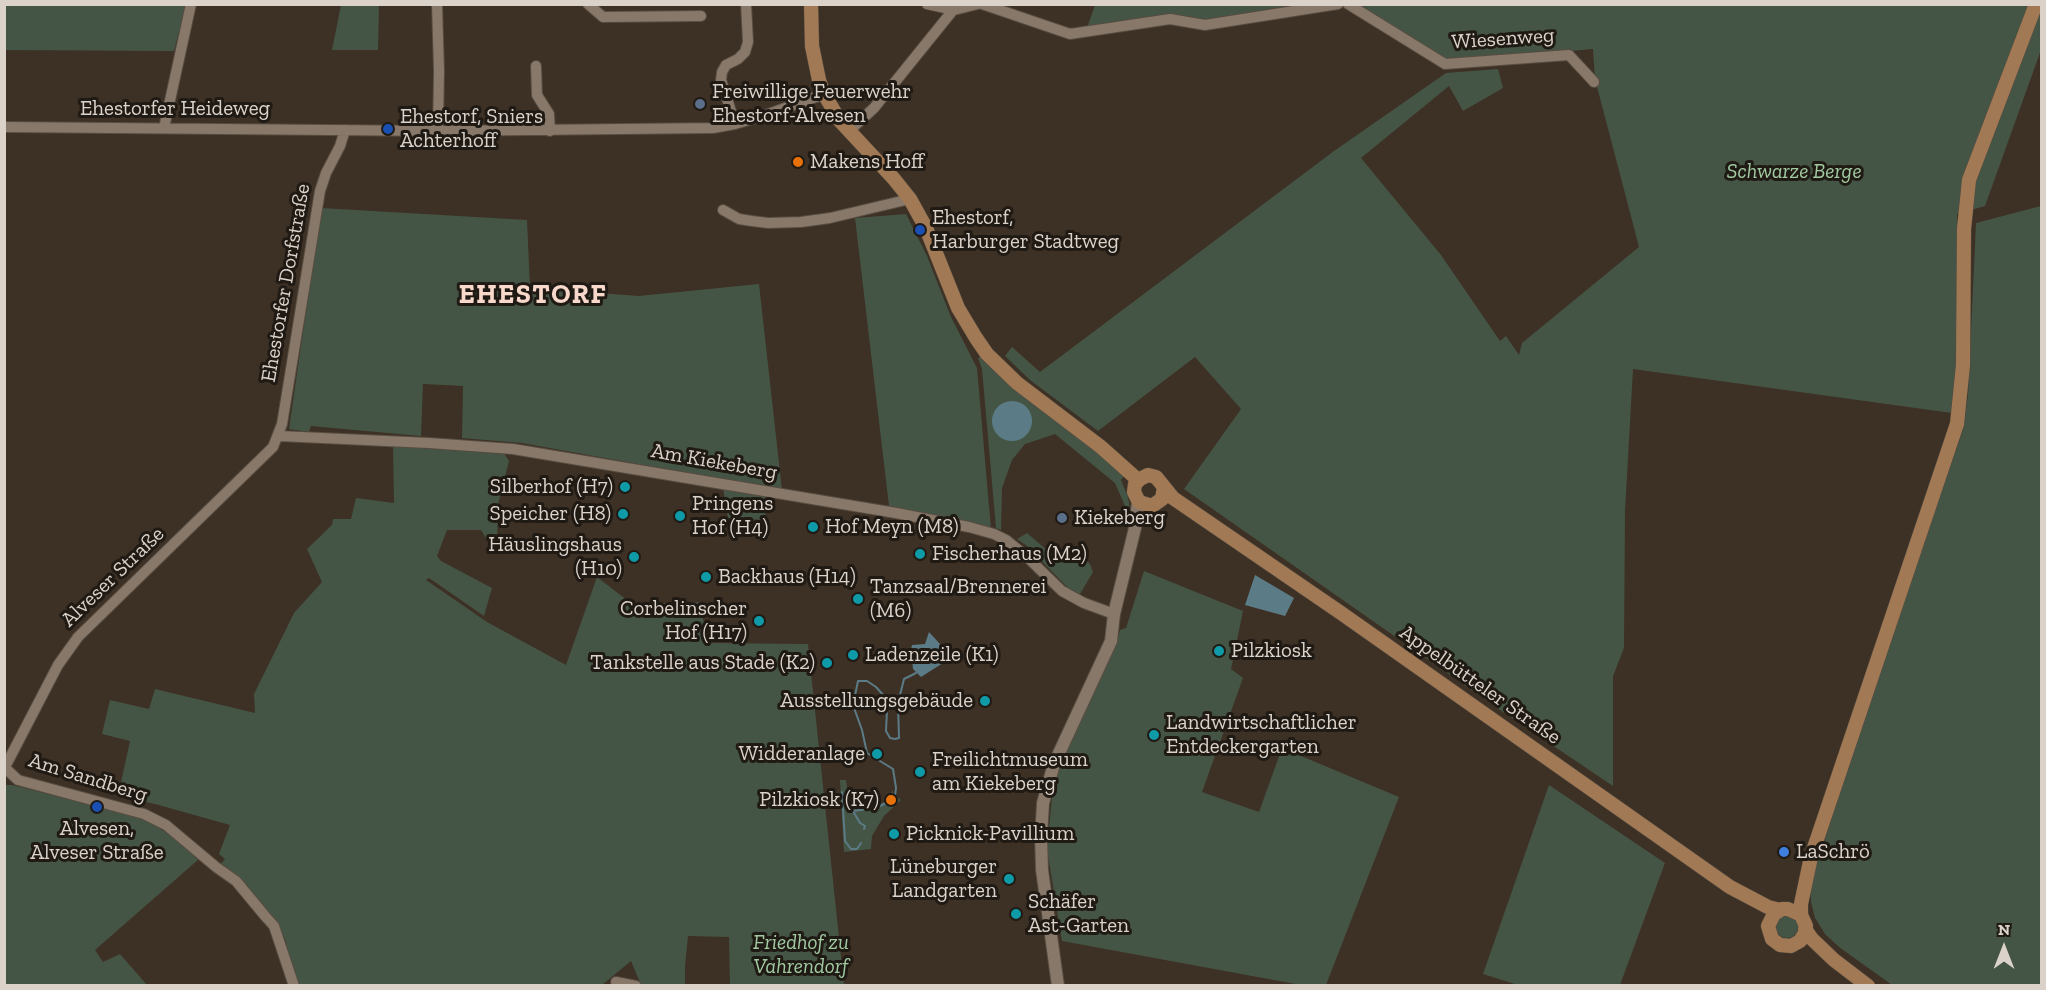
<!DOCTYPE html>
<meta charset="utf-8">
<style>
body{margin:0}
#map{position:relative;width:2046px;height:990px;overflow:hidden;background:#3d3024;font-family:"Zilla Slab",serif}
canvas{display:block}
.frame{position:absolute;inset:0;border:6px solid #dbd2ca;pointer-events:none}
.north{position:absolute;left:1974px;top:918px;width:60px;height:60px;-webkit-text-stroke:4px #201a14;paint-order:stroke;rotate:0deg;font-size:16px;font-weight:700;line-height:24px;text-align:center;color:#dbd2ca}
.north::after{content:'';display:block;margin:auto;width:21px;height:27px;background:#dbd2ca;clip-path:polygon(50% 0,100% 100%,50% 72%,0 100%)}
</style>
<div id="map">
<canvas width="2046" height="990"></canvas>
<div class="frame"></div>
<div class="north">N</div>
</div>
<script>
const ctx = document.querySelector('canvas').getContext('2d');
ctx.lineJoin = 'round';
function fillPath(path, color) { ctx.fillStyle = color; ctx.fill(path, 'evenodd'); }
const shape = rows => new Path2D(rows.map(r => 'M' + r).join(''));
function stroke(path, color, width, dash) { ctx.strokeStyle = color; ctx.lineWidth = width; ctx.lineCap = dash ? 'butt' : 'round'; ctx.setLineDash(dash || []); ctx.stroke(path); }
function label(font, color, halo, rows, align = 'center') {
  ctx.font = font + ' "Zilla Slab",serif'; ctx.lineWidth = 6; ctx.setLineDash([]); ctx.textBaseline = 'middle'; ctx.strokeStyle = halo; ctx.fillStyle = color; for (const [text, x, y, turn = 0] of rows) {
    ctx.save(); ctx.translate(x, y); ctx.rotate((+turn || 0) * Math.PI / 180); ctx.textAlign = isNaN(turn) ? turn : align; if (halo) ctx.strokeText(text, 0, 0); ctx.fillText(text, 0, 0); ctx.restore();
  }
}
fillPath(shape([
 [5,5,186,5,174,51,5,50],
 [341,5,379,5,378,50,332,50],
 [1095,5,1321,5,1209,23,1173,17,1086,31],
 [1358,5,2041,5,2041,50,1985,206,1957,214,1959,414,1633,369,1625,511,1624,648,1613,676,1613,786,1503,712,1184,489,1241,409,1195,357,1098,431,1030,380,1005,356,1012,347,1040,372,1334,151,1446,73,1498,69,1503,88,1463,111,1449,86,1361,158,1441,255,1500,341,1506,336,1519,355,1522,343,1639,247,1595,79,1593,49,1449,62],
 [2041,206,2041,985,1892,985,1839,947,1825,934,1815,918,1811,902,1810,885,1903,600,1963,430,1968,395,1976,223],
 [321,208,527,220,530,288,639,296,759,284,782,490,522,443,462,438,463,386,423,384,421,436,311,426,309,432,289,429],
 [906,214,927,256,951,317,977,368,991,529,964,521,889,506,855,218],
 [984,355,1124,476,1121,480,1128,497,1130,510,1125,506,1115,483,1055,434,1025,444,1012,460,1002,488,1001,530,996,528,982,369,978,358],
 [393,445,503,452,509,461,498,505,497,547,493,549,481,530,447,530,437,556,441,561,492,588,484,616,429,578,426,580,487,622,566,665,597,577,632,604,699,602,709,643,808,644,844,985,730,985,729,937,688,936,685,966,685,985,641,985,631,961,602,985,297,985,285,939,277,924,247,885,220,865,225,859,219,854,230,825,155,804,118,796,130,741,102,734,110,700,149,709,155,689,255,713,254,694,294,613,322,582,307,549,332,525,333,519,351,519,356,498,394,503],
 [722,482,767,490,765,520,728,518],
 [1027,533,1055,557,1082,556,1090,564,1093,572,1080,594,1068,588,1027,546,1017,539],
 [1144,571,1243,611,1231,669,1243,678,1202,792,1259,812,1282,748,1399,797,1326,985,1301,985,1062,941,1047,849,1053,787,1070,740,1113,645,1117,642,1120,630,1126,628],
 [840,780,846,780,850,809,876,806,886,801,893,790,893,794,901,800,884,816,872,836,871,849,844,852],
 [4,785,12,785,133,815,154,824,189,849,199,859,95,950,103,962,120,954,147,985,5,985],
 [1549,785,1665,863,1620,985,1518,985,1483,974],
 '1776 927a11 11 0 1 1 22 0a11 11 0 1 1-22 0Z'
]), '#455545');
fillPath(shape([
 '992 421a20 20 0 1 1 40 0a20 20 0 1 1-40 0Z',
 [1255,575,1294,598,1285,616,1245,605],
 [929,632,940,644,943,655,943,663,921,677,913,669,911,649,912,645,925,644]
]), '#5b7c87');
stroke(shape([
 [842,792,845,841,851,849,857,849,861,843],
 [864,829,865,826,860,823,853,811,876,808,888,802,888,798,895,796,896,788,893,769,867,753,862,730,853,705,858,681,867,681,876,687,885,697,887,710,886,731,890,738,895,739,899,738,898,703,904,679,916,673]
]), '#5b7c87', 2);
const minor = shape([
 [437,4,439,71,438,131],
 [588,4,603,17,701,16],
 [927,4,954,10,978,4],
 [982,4,1070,34,1170,19,1205,25,1338,4],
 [1348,4,1445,64,1569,55,1594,82],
 [536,66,537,95,549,114,550,131],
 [735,124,721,80,722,72,726,65,738,59,745,52,748,42,746,4],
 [4,127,438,131,713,128,735,124,763,116,824,94],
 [164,128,191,4],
 [849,131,874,108,958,4],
 [723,210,739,219,752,221,768,223,801,222,830,218,910,199],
 [279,436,429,443,513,449,896,513,969,527,994,534,1006,540,1027,557,1062,591,1084,603,1114,614],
 [4,767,18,780,144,814,166,825,216,867,236,881,265,916,274,926,294,986],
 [4,769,58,665,78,637,273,447,282,424,320,191,326,173,340,146,345,130],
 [616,982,636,986]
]);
const tertiary = shape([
 [1058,986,1042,870,1041,837,1043,803,1054,764,1111,641,1114,614,1135,528,1138,501]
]);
const secondary = shape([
 [811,4,812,46,819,80,824,94,840,121,894,179,910,199,926,228,958,308,976,338,987,354,1017,383,1101,447,1138,480],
 [1164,487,1162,499,1152,506,1139,502,1134,492,1135,484,1140,479,1148,475,1156,477,1173,498,1341,613,1730,887,1768,907,1780,910],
 [1801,915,1788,909,1782,909,1774,914,1768,926,1772,939,1780,945,1791,946,1800,941,1805,933,1806,926,1801,915,1801,904,1811,857,1957,424,1963,365,1964,229,1969,180,2036,4],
 [1805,929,1812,939,1834,960,1868,986]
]);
stroke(minor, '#574c41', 12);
stroke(tertiary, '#574c41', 14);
stroke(secondary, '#574c41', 15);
stroke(minor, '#877869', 10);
stroke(tertiary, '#877869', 12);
stroke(secondary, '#a17954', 14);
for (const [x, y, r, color] of [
 [700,104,6,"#5c6f8a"],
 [388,129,6,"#1a4fb4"],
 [798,162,6,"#e8710a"],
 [920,230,6,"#1a4fb4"],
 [625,487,6,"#0f9aa8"],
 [623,514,6,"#0f9aa8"],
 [680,516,6,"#0f9aa8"],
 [1062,518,6,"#5c6f8a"],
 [813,527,6,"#0f9aa8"],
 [920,554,6,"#0f9aa8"],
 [634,557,6,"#0f9aa8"],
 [706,577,6,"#0f9aa8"],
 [858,599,6,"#0f9aa8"],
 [759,621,6,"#0f9aa8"],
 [1219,651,6,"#0f9aa8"],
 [853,655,6,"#0f9aa8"],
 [827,663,6,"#0f9aa8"],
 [985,701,6,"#0f9aa8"],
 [1154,735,6,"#0f9aa8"],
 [877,754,6,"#0f9aa8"],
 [920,772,6,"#0f9aa8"],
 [891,800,6,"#e8710a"],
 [97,807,6,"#1a4fb4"],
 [894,834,6,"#0f9aa8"],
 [1784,852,6,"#3f7fe0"],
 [1009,879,6,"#0f9aa8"],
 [1016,914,6,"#0f9aa8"]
]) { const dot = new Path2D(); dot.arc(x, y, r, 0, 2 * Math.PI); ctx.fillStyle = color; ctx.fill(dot); stroke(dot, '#201a14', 2); }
label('21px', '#dbd2ca', '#201a14', [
 ["Wiesenweg",1503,39,-4],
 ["Ehestorfer Heideweg",175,109],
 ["Ehestorfer Dorfstraße",286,283,-80],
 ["Am Kiekeberg",714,462,10],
 ["Alveser Straße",113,577,-44],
 ["Appelbütteler Straße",1480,685,35],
 ["Am Sandberg",88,778,17]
]);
label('21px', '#dbd2ca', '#201a14', [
 ["Freiwillige Feuerwehr",712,92],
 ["Ehestorf-Alvesen",712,116],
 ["Ehestorf, Sniers",400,117],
 ["Achterhoff",400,141],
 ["Makens Hoff",810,162],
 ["Ehestorf,",932,218],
 ["Harburger Stadtweg",932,242],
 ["Silberhof (H7)",613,487,"right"],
 ["Pringens",692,504],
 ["Hof (H4)",692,528],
 ["Speicher (H8)",611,514,"right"],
 ["Kiekeberg",1074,518],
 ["Hof Meyn (M8)",825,527],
 ["Häuslingshaus",622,545,"right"],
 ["(H10)",622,569,"right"],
 ["Fischerhaus (M2)",932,554],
 ["Backhaus (H14)",718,577],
 ["Tanzsaal/Brennerei",870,587],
 ["(M6)",870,611],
 ["Corbelinscher",747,609,"right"],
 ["Hof (H17)",747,633,"right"],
 ["Pilzkiosk",1231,651],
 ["Ladenzeile (K1)",865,655],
 ["Tankstelle aus Stade (K2)",815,663,"right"],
 ["Ausstellungsgebäude",973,701,"right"],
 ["Landwirtschaftlicher",1166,723],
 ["Entdeckergarten",1166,747],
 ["Widderanlage",865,754,"right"],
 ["Freilichtmuseum",932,760],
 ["am Kiekeberg",932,784],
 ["Pilzkiosk (K7)",879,800,"right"],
 ["Alvesen,",97,829,"center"],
 ["Alveser Straße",97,853,"center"],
 ["Picknick-Pavillium",906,834],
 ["LaSchrö",1796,852],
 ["Lüneburger",997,867,"right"],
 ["Landgarten",997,891,"right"],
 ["Schäfer",1028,902],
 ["Ast-Garten",1028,926]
], 'left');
label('italic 21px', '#a2cba3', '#201a14', [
 ["Schwarze Berge",1794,172],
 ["Friedhof zu",801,943],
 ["Vahrendorf",801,967]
]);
ctx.letterSpacing = '1.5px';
label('bold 27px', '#f7d8ca', '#201a14', [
 ["EHESTORF",533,295]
]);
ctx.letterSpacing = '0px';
</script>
